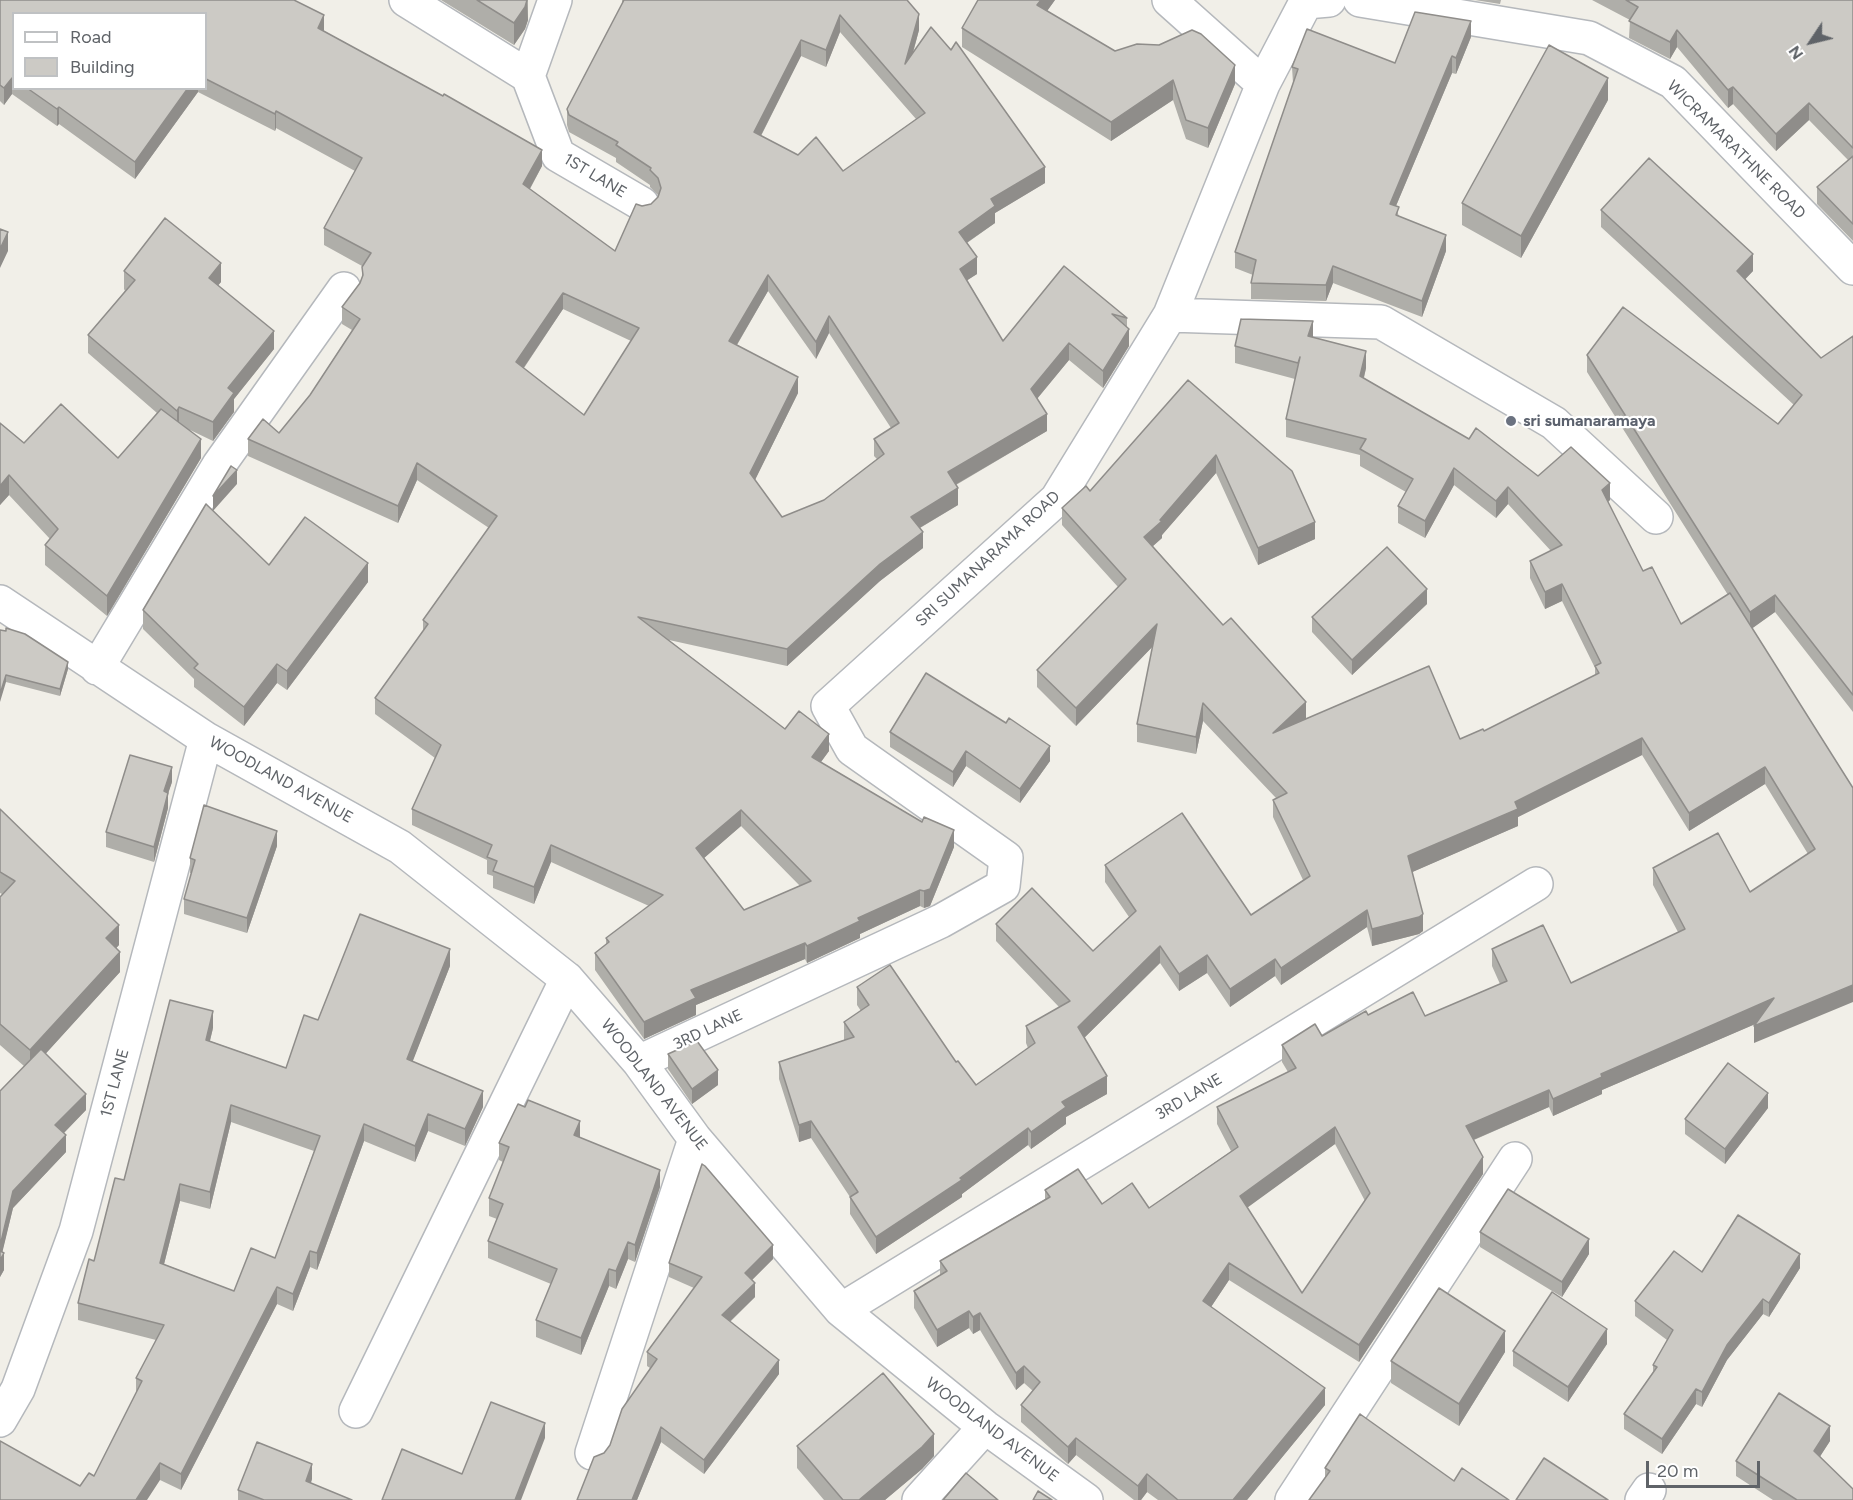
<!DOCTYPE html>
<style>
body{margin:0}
#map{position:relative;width:1853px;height:1500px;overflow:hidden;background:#f1efe8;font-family:Figtree,sans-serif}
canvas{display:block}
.legend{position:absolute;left:12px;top:12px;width:195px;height:78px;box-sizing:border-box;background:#fff;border:2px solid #bfc1c3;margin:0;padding:8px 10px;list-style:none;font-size:18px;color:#5f6368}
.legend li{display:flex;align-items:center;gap:12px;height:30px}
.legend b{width:30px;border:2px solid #bfc1c3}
.north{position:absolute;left:1781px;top:12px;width:60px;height:60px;-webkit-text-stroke:4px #fff;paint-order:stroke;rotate:235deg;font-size:16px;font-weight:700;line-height:24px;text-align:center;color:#5f6368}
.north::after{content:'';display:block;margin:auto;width:21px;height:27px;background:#5f6368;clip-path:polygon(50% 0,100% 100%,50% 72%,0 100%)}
.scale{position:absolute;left:1646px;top:1461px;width:114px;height:27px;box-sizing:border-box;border:3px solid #5f6368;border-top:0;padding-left:8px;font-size:18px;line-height:21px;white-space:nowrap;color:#5f6368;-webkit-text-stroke:4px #fff;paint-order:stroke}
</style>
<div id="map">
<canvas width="1853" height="1500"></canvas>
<ul class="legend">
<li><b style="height:8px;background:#fff"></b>Road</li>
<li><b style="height:16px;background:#cccac5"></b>Building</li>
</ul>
<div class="north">N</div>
<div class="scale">20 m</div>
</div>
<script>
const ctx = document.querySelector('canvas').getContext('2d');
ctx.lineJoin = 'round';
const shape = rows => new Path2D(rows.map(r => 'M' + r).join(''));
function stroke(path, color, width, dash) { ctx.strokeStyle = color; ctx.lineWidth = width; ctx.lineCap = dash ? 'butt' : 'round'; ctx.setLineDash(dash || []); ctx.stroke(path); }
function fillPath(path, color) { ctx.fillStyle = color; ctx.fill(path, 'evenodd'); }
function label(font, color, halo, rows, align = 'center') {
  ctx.font = font + ' Figtree,sans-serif'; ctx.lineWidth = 4.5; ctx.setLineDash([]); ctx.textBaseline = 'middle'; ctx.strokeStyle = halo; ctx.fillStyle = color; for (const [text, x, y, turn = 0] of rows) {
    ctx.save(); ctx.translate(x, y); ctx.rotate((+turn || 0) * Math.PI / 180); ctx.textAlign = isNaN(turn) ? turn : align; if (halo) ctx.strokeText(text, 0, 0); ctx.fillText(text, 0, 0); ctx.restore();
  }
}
const minor = shape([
 [406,0,528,76,555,0],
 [1169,0,1263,84,1306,2,1329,0],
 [1360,0,1589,38,1673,82,1853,268],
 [528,76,558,155,642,204],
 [1170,315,1381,322,1554,423,1656,517],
 [0,602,206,739,400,847,567,979,639,1062,695,1139,841,1310,985,1427,1086,1500],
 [97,668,219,465,344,289],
 [639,1062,941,921,1003,886,1006,858,852,749,828,706,1057,499,1170,315,1263,84],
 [841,1310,1536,884],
 [356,1411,567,979],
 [0,1420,18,1389,76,1231,206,739],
 [592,1453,695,1139],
 [919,1500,985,1427],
 [1292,1500,1515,1159],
 [1642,1500,1649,1490]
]);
stroke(minor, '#b5b8bc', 36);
stroke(minor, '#fff', 33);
fillPath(shape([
 [0,0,294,0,324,15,324,31,443,96,444,94,542,150,542,166,530,189,615,251,636,204,642,206,651,204,658,197,658,195,650,187,650,185,616,162,616,158,569,132,567,125,567,109,622,5,622,0,907,0,919,14,919,30,913,53,931,27,951,50,956,42,1045,167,1045,183,995,213,995,223,967,243,977,257,977,274,967,280,1003,341,1064,266,1127,318,1127,327,1129,329,1129,346,1103,388,1069,360,1037,399,1047,414,1047,431,956,485,958,488,958,505,920,528,923,532,923,548,880,581,787,666,669,640,785,729,799,711,829,734,829,751,821,762,922,822,924,817,954,830,954,847,930,906,924,908,920,906,860,934,860,938,807,963,805,959,696,1005,696,1015,644,1039,595,970,595,953,606,944,606,938,649,906,551,862,534,904,493,888,493,876,487,874,487,860,412,825,412,809,435,758,375,714,375,698,423,632,423,620,489,528,417,480,398,523,248,456,248,439,263,419,279,433,310,395,352,330,342,324,342,307,360,283,362,277,362,266,324,245,324,228,355,171,276,128,275,131,198,92,135,179,59,124,57,126,12,94,4,105,0,101],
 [14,14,206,14,206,88,14,88],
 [840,32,916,119,843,171,816,137,798,155,761,136,801,56,826,67],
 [768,291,816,359,829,333,891,428,874,439,874,456,877,459,824,500,782,517,755,480,798,393,798,377,737,345],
 [563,309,631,341,584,415,524,368],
 [741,826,800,886,744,910,704,858],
 [441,0,528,0,528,20,525,29,514,45],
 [1055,0,1047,11,1115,51,1235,84,1208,148,1186,139,1173,100,1111,141,962,47,962,28],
 [1475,0,1501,0,1500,4],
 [1592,0,1853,0,1853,241,1817,204,1817,187,1848,160,1809,120,1776,151,1733,104,1728,108,1677,47,1670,59,1629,38,1630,20],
 [1471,37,1456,74,1452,73,1396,206,1399,217,1446,251,1422,317,1333,283,1326,301,1251,299,1251,283,1253,275,1235,268,1235,252,1293,83,1292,67,1395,63],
 [1608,100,1521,258,1462,225,1462,203],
 [1601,210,1753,271,1745,279,1821,358,1853,336,1853,712,1775,612,1752,628,1853,788,1754,1043,1755,1024,1602,1090,1602,1094,1553,1116,1549,1107,1474,1140,1483,1174,1359,1362,1229,1280,1211,1307,1325,1405,1247,1500,1158,1500,1147,1492,1141,1500,1134,1500,1076,1455,1068,1464,1021,1422,1021,1405,1033,1391,1024,1383,1016,1390,980,1330,973,1334,969,1328,937,1347,914,1308,914,1291,940,1275,940,1261,1045,1199,1045,1190,1102,1204,1149,1208,1231,1151,1217,1124,1217,1107,1288,1072,1282,1062,1282,1045,1322,1036,1368,1015,1425,1016,1500,984,1492,966,1492,949,1571,983,1678,932,1653,885,1653,868,1750,892,1808,854,1765,784,1689,831,1642,755,1518,817,1518,826,1412,872,1423,931,1419,934,1372,946,1367,927,1281,985,1275,976,1230,1007,1207,973,1179,991,1160,963,1084,1038,1107,1094,1066,1117,1066,1124,1031,1149,1028,1145,962,1194,962,1197,876,1254,850,1214,850,1197,811,1138,799,1142,779,1079,779,1062,844,1040,844,1022,861,1011,857,1005,857,987,956,1062,976,1085,1028,1048,1026,1043,1026,1026,1059,1007,996,941,996,924,1093,951,1129,917,1105,882,1105,865,1251,915,1303,880,1273,817,1273,800,1276,798,1203,721,1196,754,1137,742,1137,724,1153,646,1076,726,1037,687,1037,670,1118,587,1062,525,1062,508,1090,491,1188,380,1315,539,1258,565,1216,473,1162,535,1162,538,1153,546,1306,719,1460,739,1484,731,1595,675,1595,668,1562,601,1545,609,1530,578,1530,561,1551,551,1508,504,1496,518,1454,485,1425,538,1398,523,1398,506,1406,492,1360,466,1360,455,1286,437,1286,419,1295,379,1235,363,1235,346,1313,338,1366,368,1364,378,1469,439,1538,476,1610,500,1608,502,1643,571,1681,624,1728,595,1587,372,1587,355,1778,424,1794,405,1601,227],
 [1335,1144,1365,1201,1302,1293,1247,1207],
 [124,271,221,282,218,285,274,349,234,399,234,412,213,441,190,430,201,458,107,616,45,565,45,545,50,539,9,495,0,505,0,423,24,443,118,458,157,413,88,353,88,335,125,291,124,289],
 [269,565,368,582,287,690,277,683,244,726,194,687,194,679,143,629,143,610],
 [1427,604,1352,675,1312,632,1312,617],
 [0,630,68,669,60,696,6,682],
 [890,732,1050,761,1020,803,966,766,953,787,890,747],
 [172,782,168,793,168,808,154,862,106,847,106,832],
 [0,809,119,945,116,948,120,972,45,1054,86,1110,64,1133,66,1152,13,1208,2,1252,4,1270,0,1277,0,1091,24,1066,0,1045,0,897,2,894,0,893],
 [277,846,247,933,184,914,184,899,191,873,190,873,190,858],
 [450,966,412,1062,483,1107,465,1146,428,1131,415,1162,364,1141,317,1270,310,1267,293,1311,277,1304,181,1490,160,1480,80,1486,94,1476,136,1394,136,1378,156,1340,78,1320,78,1303,124,1180,213,1028,210,1041,286,1068,318,1020],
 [231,1122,314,1151,275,1258,234,1291,164,1264,180,1201,210,1209],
 [668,1054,718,1085,692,1104,668,1069],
 [1768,1108,1725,1164,1685,1134,1685,1119],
 [580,1138,660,1187,635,1262,628,1259,616,1289,609,1286,581,1355,536,1337,536,1320,551,1284,488,1258,488,1241,497,1219,489,1216,489,1198,503,1162,499,1160,499,1143],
 [1480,1232,1589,1254,1562,1297,1480,1247],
 [773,1259,752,1280,755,1297,730,1322,779,1374,704,1474,661,1442,637,1500,577,1500,594,1457,604,1453,610,1445,650,1368,647,1366,647,1352,694,1288,669,1277,669,1263],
 [1800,1268,1769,1317,1763,1314,1727,1360,1702,1407,1696,1404,1662,1454,1624,1429,1624,1414,1653,1372,1653,1365,1667,1340,1635,1316,1635,1301,1702,1272],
 [1607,1344,1568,1402,1513,1366,1513,1351],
 [1505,1352,1459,1426,1391,1383,1391,1361],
 [1830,1441,1820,1456,1853,1500,1773,1500,1736,1476,1736,1461],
 [797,1446,934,1456,922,1469,885,1500,824,1500,797,1468],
 [1325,1468,1454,1481,1325,1477],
 [312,1479,311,1483,352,1500,238,1500,238,1490]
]), '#afaea9');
fillPath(shape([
 [527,0,528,20,525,29,514,45,514,23],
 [1041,0,1055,0,1037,25,1037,5],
 [919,14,919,30,905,81,905,64],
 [324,15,324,31,318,28],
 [840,15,840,32,826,67,826,50],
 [1471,21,1471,37,1456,74,1456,58],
 [1677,30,1677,47,1670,59,1670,42],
 [801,40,801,56,754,149,754,132],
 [1452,56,1452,73,1390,220,1390,204],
 [1235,65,1235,84,1208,148,1208,128],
 [12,78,12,94,4,105,4,88],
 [1608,78,1608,100,1521,258,1521,236],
 [1173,80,1173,100,1111,141,1111,122],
 [1733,87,1733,104,1728,108,1728,90],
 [188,88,198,88,198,92,135,179,135,162],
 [1809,103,1809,120,1776,151,1776,134],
 [59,107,59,124,57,126,57,109],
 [276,111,276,128,275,131,275,114],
 [542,150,542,166,523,201,523,184],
 [1045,167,1045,183,995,213,995,223,959,248,959,232,991,199],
 [8,232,8,251,0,268,0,249],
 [1446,235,1446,251,1422,317,1422,301],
 [1753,254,1753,271,1737,288,1737,271],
 [977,257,977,274,960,285,960,269],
 [221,263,221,282,209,296,209,278],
 [1333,266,1333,283,1326,301,1326,285],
 [768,275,768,291,729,358,729,341],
 [563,293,563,309,516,379,516,362],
 [829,316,829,333,816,359,816,342],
 [1313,321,1313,339,1308,336],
 [1129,329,1129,346,1103,388,1103,371],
 [274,331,274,349,234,399,234,412,213,441,213,422,228,388],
 [1069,343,1069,360,1031,406,1031,389],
 [1366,351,1366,368,1360,393,1360,376],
 [798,377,798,393,750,490,750,473],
 [179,407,179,425,177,429,177,411],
 [1047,414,1047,431,948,489,948,472],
 [201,439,201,458,107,616,107,596],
 [1216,455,1216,473,1162,535,1162,538,1144,554,1144,537],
 [417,463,417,480,398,523,398,506],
 [1454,468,1454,485,1425,538,1425,521],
 [237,470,237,484,213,511,213,496],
 [9,475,9,495,0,505,0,486],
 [1610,483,1610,500,1602,507,1602,490],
 [1508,487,1508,504,1496,518,1496,501],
 [958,488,958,505,911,533,911,517],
 [1315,522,1315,539,1258,565,1258,548],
 [923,532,923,548,880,581,787,666,787,649,880,564],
 [368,563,368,582,287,690,287,671],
 [1562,584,1562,601,1545,609,1545,592],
 [1427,589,1427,604,1352,675,1352,660],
 [1775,595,1775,612,1750,630,1750,612],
 [1157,624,1157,642,1076,726,1076,708],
 [68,662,68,669,60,696,60,689],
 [277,664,277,683,244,726,244,707],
 [6,675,6,682,0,702,0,694],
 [1306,702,1306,719,1273,733],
 [1203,703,1203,721,1196,754,1196,737],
 [829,734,829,751,812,774,812,757],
 [1642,738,1642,755,1518,817,1518,826,1408,874,1408,856],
 [1050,746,1050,761,1020,803,1020,789],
 [966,751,966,766,953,787,953,772],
 [172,767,172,782,164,806,164,791],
 [1765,767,1765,784,1689,831,1689,813],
 [168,793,168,808,154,862,154,847],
 [741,810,741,826,696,865,696,848],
 [954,830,954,847,930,906,924,908,924,891],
 [277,831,277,846,247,933,247,918],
 [551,845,551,862,534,904,534,887],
 [920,890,920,906,860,934,860,938,807,963,807,946,858,918],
 [1367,910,1367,927,1281,985,1281,968],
 [1423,914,1423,931,1419,934,1372,946,1372,929],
 [119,925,119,945,106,959,106,938],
 [805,943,805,959,696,1005,696,1015,644,1039,644,1022,691,990],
 [1160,946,1160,963,1078,1044,1078,1027],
 [450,949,450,966,407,1076,407,1059],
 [120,952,120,972,30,1071,30,1050],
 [1207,955,1207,973,1179,991,1179,974],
 [1275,959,1275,976,1230,1007,1230,989],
 [1853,985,1853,1002,1754,1043,1754,1026],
 [1774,998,1774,1016,1602,1090,1602,1094,1553,1116,1553,1099,1601,1074],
 [213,1011,213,1028,206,1056,206,1040],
 [718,1070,718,1085,692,1104,692,1089],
 [1107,1076,1107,1094,1066,1117,1066,1124,1031,1149,1031,1132,1062,1102],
 [1549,1090,1549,1107,1466,1143,1466,1126],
 [483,1091,483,1107,465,1146,465,1129],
 [1768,1093,1768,1108,1725,1164,1725,1149],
 [86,1094,86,1110,55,1142,55,1125],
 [231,1105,231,1122,210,1209,210,1192],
 [428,1114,428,1131,415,1162,415,1146],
 [580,1121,580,1138,574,1135],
 [811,1121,811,1138,799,1142,799,1125],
 [364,1124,364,1141,317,1270,317,1253],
 [1335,1127,1335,1144,1240,1213,1240,1196],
 [1028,1128,1028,1145,962,1194,962,1197,876,1254,876,1237],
 [66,1135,66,1152,13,1208,1,1258,4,1253,4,1270,0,1277,0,1246,13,1191],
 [1483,1157,1483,1174,1359,1362,1359,1345],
 [660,1170,660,1187,635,1262,635,1245],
 [180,1184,180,1201,160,1280,160,1263],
 [1589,1239,1589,1254,1562,1297,1562,1282],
 [628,1242,628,1259,616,1289,616,1271],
 [773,1245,773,1259,745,1287,745,1273],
 [310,1251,310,1267,293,1311,293,1294],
 [1800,1254,1800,1268,1769,1317,1769,1303],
 [1229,1263,1229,1280,1203,1319,1203,1301],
 [609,1269,609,1286,581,1355,581,1338],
 [755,1283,755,1297,722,1329,722,1315],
 [277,1287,277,1304,181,1490,181,1474],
 [1763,1299,1763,1314,1727,1360,1702,1407,1702,1392,1727,1345],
 [969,1311,969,1328,937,1347,937,1330],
 [980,1313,980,1330,973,1334,973,1317],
 [1607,1329,1607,1344,1568,1402,1568,1387],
 [1505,1331,1505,1352,1459,1426,1459,1404],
 [779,1360,779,1374,704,1474,704,1460],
 [1024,1366,1024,1383,1016,1390,1016,1373],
 [1325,1388,1325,1405,1247,1500,1233,1500],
 [1696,1389,1696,1404,1662,1454,1662,1439],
 [545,1423,545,1438,521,1500,515,1500],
 [1830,1426,1830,1441,1814,1466,1814,1451],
 [661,1427,661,1442,637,1500,632,1500],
 [934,1434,934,1456,922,1469,885,1500,859,1500],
 [1076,1438,1076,1455,1068,1464,1068,1447],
 [160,1463,160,1480,147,1500,136,1500],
 [312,1464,312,1479,306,1496,306,1481],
 [1147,1474,1147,1492,1141,1500,1138,1500,1138,1486]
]), '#8f8d8a');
const building = shape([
 [0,0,294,0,324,15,318,28,443,96,444,94,542,150,523,184,615,251,636,204,642,206,651,204,658,197,661,188,658,178,650,170,651,168,616,145,618,142,569,115,567,109,624,0,907,0,919,14,905,64,931,27,951,50,956,42,1045,167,991,199,995,206,959,232,977,257,960,269,1003,341,1064,266,1127,318,1112,314,1129,329,1103,371,1069,343,1031,389,1047,414,948,472,958,488,911,517,923,532,880,564,787,649,638,617,785,729,799,711,829,734,812,757,922,822,924,817,954,830,930,889,924,891,920,890,858,918,860,921,807,946,805,943,691,990,696,998,644,1022,595,953,609,942,606,938,663,895,551,845,534,887,493,871,497,861,487,857,492,845,412,809,441,745,375,698,428,624,423,620,497,516,417,463,398,506,248,439,263,419,279,433,310,395,360,319,342,307,360,283,363,275,362,267,371,253,324,228,362,158,276,111,275,114,206,79,206,14,14,14,14,79,12,78,4,88,0,85,0,0],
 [840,15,925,113,843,171,816,137,798,155,754,132,801,40,826,50,840,15],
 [768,275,816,342,829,316,899,423,874,439,884,454,824,500,782,517,750,473,798,377,729,341,768,275],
 [563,293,639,328,584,415,516,362,563,293],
 [741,810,811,881,744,910,696,848,741,810],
 [477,0,527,0,525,7,514,23,477,0],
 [978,0,1041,0,1037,5,1115,51,1137,44,1159,45,1192,30,1201,34,1235,65,1208,128,1186,120,1173,80,1111,122,962,28,978,0],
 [1626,0,1853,0,1853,148,1809,103,1776,134,1733,87,1728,90,1677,30,1670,42,1629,21,1638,7,1626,0],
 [1415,12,1471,21,1456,58,1452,56,1390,204,1399,207,1396,215,1446,235,1422,301,1333,266,1326,285,1251,283,1256,260,1235,252,1298,69,1292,67,1307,29,1395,63,1415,12],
 [1549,45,1608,78,1521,236,1462,203,1549,45],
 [27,88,188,88,135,162,59,107,57,109,27,88],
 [1853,156,1853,224,1817,187,1853,156],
 [1649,158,1753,254,1737,271,1821,358,1853,336,1853,695,1775,595,1750,612,1587,355,1623,307,1778,424,1802,395,1601,210,1649,158],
 [165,218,221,263,209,278,274,331,228,388,234,393,213,422,179,407,177,411,88,335,135,280,124,271,165,218],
 [0,229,8,232,0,249,0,229],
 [1241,319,1313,321,1308,336,1366,351,1360,376,1469,439,1476,428,1538,476,1571,447,1610,483,1602,490,1643,571,1652,567,1681,624,1730,593,1853,788,1853,985,1754,1026,1774,998,1601,1074,1602,1077,1553,1099,1549,1090,1466,1126,1483,1157,1359,1345,1229,1263,1203,1301,1325,1388,1233,1500,1178,1500,1147,1474,1138,1486,1076,1438,1068,1447,1021,1405,1040,1382,1024,1366,1016,1373,980,1313,973,1317,969,1311,937,1330,914,1291,947,1271,940,1261,1050,1197,1045,1190,1078,1169,1102,1204,1132,1183,1149,1208,1238,1147,1217,1107,1296,1068,1282,1045,1315,1024,1322,1036,1366,1011,1368,1015,1413,992,1425,1016,1507,981,1492,949,1543,925,1571,983,1685,929,1653,868,1718,833,1750,892,1815,849,1765,767,1689,813,1642,738,1515,802,1518,809,1408,856,1423,914,1419,917,1372,929,1367,910,1281,968,1275,959,1230,989,1207,955,1179,974,1160,946,1078,1027,1107,1076,1062,1102,1066,1107,1031,1132,1028,1128,960,1178,962,1180,876,1237,850,1197,858,1192,811,1121,799,1125,779,1062,854,1037,844,1022,869,1005,857,987,890,965,956,1062,958,1061,976,1085,1035,1043,1026,1026,1070,1001,996,924,1032,888,1093,951,1136,911,1105,865,1182,813,1251,915,1310,876,1273,800,1287,793,1203,703,1196,737,1137,724,1157,624,1076,708,1037,670,1126,579,1062,508,1086,486,1090,491,1188,380,1292,471,1315,522,1258,548,1216,455,1160,520,1162,521,1144,537,1223,625,1231,618,1306,702,1273,733,1429,666,1460,739,1483,729,1484,731,1599,673,1595,666,1601,663,1562,584,1545,592,1530,561,1562,545,1508,487,1496,501,1454,468,1425,521,1398,506,1413,479,1360,449,1366,439,1286,419,1300,357,1298,363,1235,346,1241,319],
 [1335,1127,1370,1193,1302,1293,1240,1196,1335,1127],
 [61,404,118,458,161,409,201,439,107,596,45,545,58,529,9,475,0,486,0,423,24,443,61,404],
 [231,466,237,470,213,496,231,466],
 [206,504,269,565,305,517,368,563,287,671,277,664,244,707,194,668,198,664,143,610,206,504],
 [1387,547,1427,589,1352,660,1312,617,1387,547],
 [6,628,25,634,68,662,60,689,6,675,0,694,0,630,6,631,6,628],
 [926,673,1006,723,1009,718,1050,746,1020,789,966,751,953,772,890,732,926,673],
 [130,755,172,767,164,791,168,793,154,847,106,832,130,755],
 [204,805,277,831,247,918,184,899,195,860,190,858,204,805],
 [0,809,119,925,106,938,120,952,30,1050,0,1024,0,897,15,881,0,872,0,809],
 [360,914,450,949,407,1059,483,1091,465,1129,428,1114,415,1146,364,1124,317,1253,310,1251,293,1294,277,1287,181,1474,160,1463,136,1500,0,1500,0,1441,80,1486,89,1473,94,1476,142,1381,136,1378,164,1325,78,1303,89,1259,94,1261,115,1178,124,1180,170,1000,213,1011,206,1040,286,1068,304,1015,318,1020,360,914],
 [231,1105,320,1136,275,1258,251,1248,234,1291,160,1263,180,1184,210,1192,231,1105],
 [697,1041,718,1070,692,1089,668,1054,697,1041],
 [41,1049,86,1094,55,1125,66,1135,13,1191,0,1246,0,1091,41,1049],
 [1728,1063,1768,1093,1725,1149,1685,1119,1728,1063],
 [528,1100,580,1121,574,1135,660,1170,635,1245,628,1242,616,1271,609,1269,581,1338,536,1320,557,1269,488,1241,503,1204,489,1198,509,1147,499,1143,518,1104,525,1107,528,1100],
 [702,1164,705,1166,773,1245,745,1273,755,1283,722,1315,779,1360,704,1460,661,1427,632,1500,577,1500,594,1457,604,1453,610,1445,622,1409,657,1359,647,1352,702,1277,669,1263,702,1164],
 [1508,1189,1589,1239,1562,1282,1480,1232,1508,1189],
 [1738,1215,1800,1254,1769,1303,1763,1299,1727,1345,1702,1392,1696,1389,1662,1439,1624,1414,1657,1367,1653,1365,1673,1330,1635,1301,1674,1251,1702,1272,1738,1215],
 [0,1251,4,1253,0,1260,0,1251],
 [1439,1288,1505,1331,1459,1404,1391,1361,1439,1288],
 [1552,1292,1607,1329,1568,1387,1513,1351,1552,1292],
 [883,1373,934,1434,922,1447,859,1500,843,1500,797,1446,883,1373],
 [1779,1393,1830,1426,1814,1451,1853,1489,1853,1500,1797,1500,1736,1461,1779,1393],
 [491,1402,545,1423,515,1500,382,1500,402,1449,462,1474,491,1402],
 [1360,1414,1454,1481,1462,1468,1509,1500,1309,1500,1330,1471,1325,1468,1360,1414],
 [257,1442,312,1464,306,1481,352,1500,264,1500,238,1490,257,1442],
 [1544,1458,1608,1500,1516,1500,1544,1458],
 [966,1473,998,1500,943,1500,966,1473],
 [1038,1491,1052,1500,1033,1500,1038,1491]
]);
fillPath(building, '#cccac5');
stroke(building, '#8f8d8a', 1.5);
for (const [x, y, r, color] of [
 [1511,421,6,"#6b7280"]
]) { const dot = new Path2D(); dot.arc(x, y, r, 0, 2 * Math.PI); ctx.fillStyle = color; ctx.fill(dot); stroke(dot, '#fff', 2); }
label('16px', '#5f6368', '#fff', [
 ["WICRAMARATHNE ROAD",1736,150,45],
 ["1ST LANE",595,176,31],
 ["SRI SUMANARAMA ROAD",988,559,-43],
 ["WOODLAND AVENUE",281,780,29],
 ["3RD LANE",708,1030,-25],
 ["1ST LANE",115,1083,-75],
 ["WOODLAND AVENUE",654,1085,52],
 ["3RD LANE",1189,1097,-31],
 ["WOODLAND AVENUE",992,1430,37]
]);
label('bold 16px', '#5b616d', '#fff', [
 ["sri sumanaramaya",1523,421]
], 'left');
</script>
